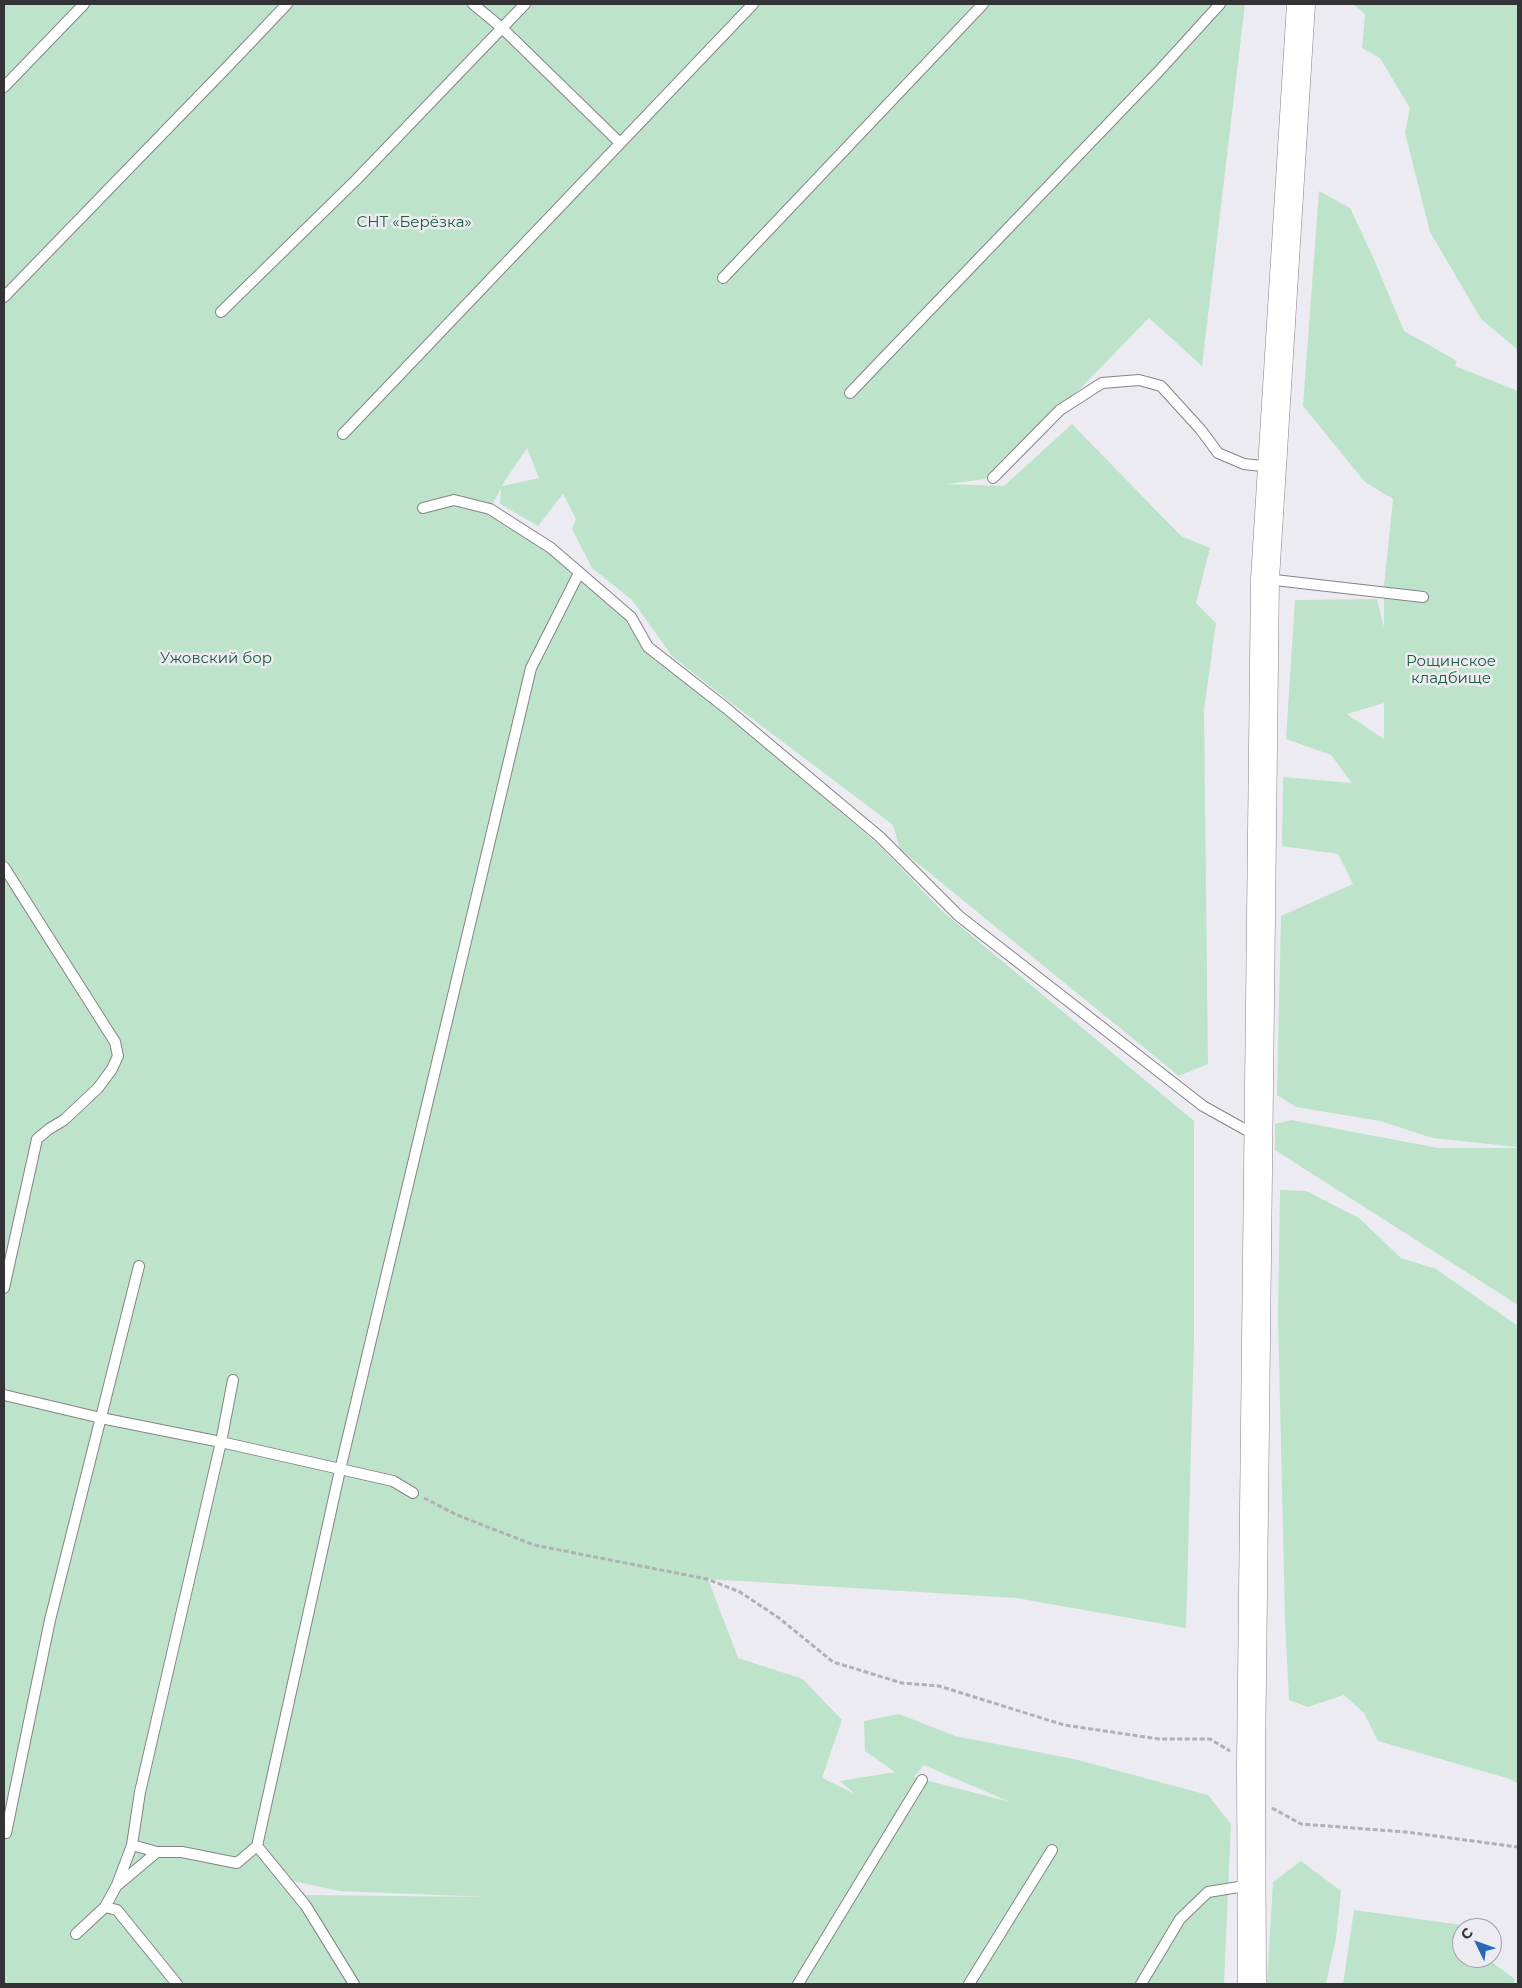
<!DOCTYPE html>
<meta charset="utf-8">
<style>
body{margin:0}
#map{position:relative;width:1522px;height:1988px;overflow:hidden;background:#ecebf2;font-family:Montserrat,sans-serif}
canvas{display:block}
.frame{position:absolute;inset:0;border:5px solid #333335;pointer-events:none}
.north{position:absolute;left:1452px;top:1918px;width:50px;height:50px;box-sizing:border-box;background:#ecebf2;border:1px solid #a2a1a6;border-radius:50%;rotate:312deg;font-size:14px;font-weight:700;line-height:20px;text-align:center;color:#333335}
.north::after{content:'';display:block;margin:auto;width:18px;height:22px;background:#2768b9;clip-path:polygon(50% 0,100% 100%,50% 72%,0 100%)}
</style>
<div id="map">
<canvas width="1522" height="1988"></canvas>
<div class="frame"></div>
<div class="north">С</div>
</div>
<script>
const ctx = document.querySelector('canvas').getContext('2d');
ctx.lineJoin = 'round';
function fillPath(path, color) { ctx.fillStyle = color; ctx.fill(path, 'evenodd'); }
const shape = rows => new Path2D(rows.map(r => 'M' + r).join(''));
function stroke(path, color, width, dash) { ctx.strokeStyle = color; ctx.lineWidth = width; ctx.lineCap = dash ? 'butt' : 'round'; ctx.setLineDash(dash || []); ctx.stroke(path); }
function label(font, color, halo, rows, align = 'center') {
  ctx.font = font + ' Montserrat,sans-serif'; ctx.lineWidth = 5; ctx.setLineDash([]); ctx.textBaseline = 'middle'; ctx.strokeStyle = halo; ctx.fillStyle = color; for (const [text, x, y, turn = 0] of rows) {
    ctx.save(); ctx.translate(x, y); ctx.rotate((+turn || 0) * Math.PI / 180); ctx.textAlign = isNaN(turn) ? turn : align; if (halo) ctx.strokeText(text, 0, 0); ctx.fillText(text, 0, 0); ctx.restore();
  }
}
fillPath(shape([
 [4,4,1245,4,1202,366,1149,318,993,478,947,484,1004,486,1072,424,1181,536,1210,548,1196,603,1216,623,1204,710,1208,1064,1179,1076,900,849,893,825,730,702,672,656,632,600,592,568,572,529,576,519,563,494,538,526,500,504,501,488,490,509,551,548,631,617,648,647,879,845,942,911,1194,1121,1194,1340,1186,1628,1016,1598,708,1579,738,1658,803,1679,842,1720,822,1778,855,1794,840,1781,895,1772,865,1751,864,1721,899,1714,955,1736,1074,1759,1208,1795,1231,1824,1224,1984,4,1984],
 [527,448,539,478,502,486,502,485],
 [924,1765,1010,1802,914,1777],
 [293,1881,339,1891,488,1897,306,1895],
 [1353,4,1518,4,1518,350,1481,319,1430,232,1405,133,1410,108,1380,58,1362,48,1365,14],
 [1319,191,1350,208,1373,257,1404,331,1457,361,1455,366,1518,391,1518,1147,1432,1138,1380,1121,1296,1107,1277,1095,1281,916,1353,884,1338,854,1282,846,1283,777,1352,783,1331,755,1286,739,1295,600,1377,599,1384,627,1384,586,1393,499,1365,482,1303,406],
 [1384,703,1384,739,1348,715,1347,714],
 [1291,1120,1438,1148,1518,1148,1518,1305,1275,1150,1275,1124],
 [1280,1190,1306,1191,1359,1218,1401,1258,1436,1269,1518,1326,1518,1784,1510,1779,1378,1741,1364,1713,1344,1695,1308,1707,1289,1700,1285,1620,1278,1316],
 [1301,1861,1341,1891,1336,1938,1326,1984,1267,1984,1273,1882],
 [1354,1910,1469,1926,1470,1928,1462,1928,1462,1958,1486,1958,1515,1979,1514,1984,1343,1984]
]), '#bde4cb');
const lane = shape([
 [473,4,502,28,620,143],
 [4,87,84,4],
 [723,278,983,4],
 [4,297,231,63,287,4],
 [221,312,356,180,525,4],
 [850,393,1159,71,1220,4],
 [343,434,753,4],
 [993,478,1060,410,1102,383,1139,380,1161,386,1201,430,1218,453,1244,464,1271,467],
 [423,508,454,500,490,509,551,548,631,617,648,647,726,708,880,837,959,916,1203,1106,1255,1135],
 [1266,579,1423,597],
 [4,867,115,1042,118,1056,112,1069,98,1088,64,1120,49,1129,37,1139,4,1288],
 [4,1395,101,1418,221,1442,393,1481,413,1493],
 [6,1833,50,1620,139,1266],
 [132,1845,157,1852,182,1852,237,1863,257,1846,340,1470,531,668,579,573],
 [257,1846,306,1906,354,1984],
 [119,1884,157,1852],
 [105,1907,117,1910,177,1984],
 [76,1934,105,1907,117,1885,132,1845,140,1792,221,1442,233,1380],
 [798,1984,922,1780],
 [969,1984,1052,1850],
 [1141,1984,1180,1919,1208,1892,1251,1885]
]);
const secondary = shape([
 [1252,1984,1251,1764,1265,579,1301,4]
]);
stroke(lane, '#858389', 12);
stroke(secondary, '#858389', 29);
stroke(shape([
 [424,1498,457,1515,534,1545,707,1579,740,1592,779,1618,833,1662,902,1683,939,1686,1064,1725,1159,1739,1210,1739,1230,1751],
 [1272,1808,1301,1824,1406,1832,1518,1847]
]), '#b0b0b5', 3, [5, 2.5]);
stroke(lane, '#fff', 10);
stroke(secondary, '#fff', 28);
label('15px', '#1b5c3a', '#ecebf2', [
 ["СНТ «Берёзка»",414,223],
 ["Ужовский бор",216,659],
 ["Рощинское",1451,662],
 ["кладбище",1451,679]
]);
</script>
